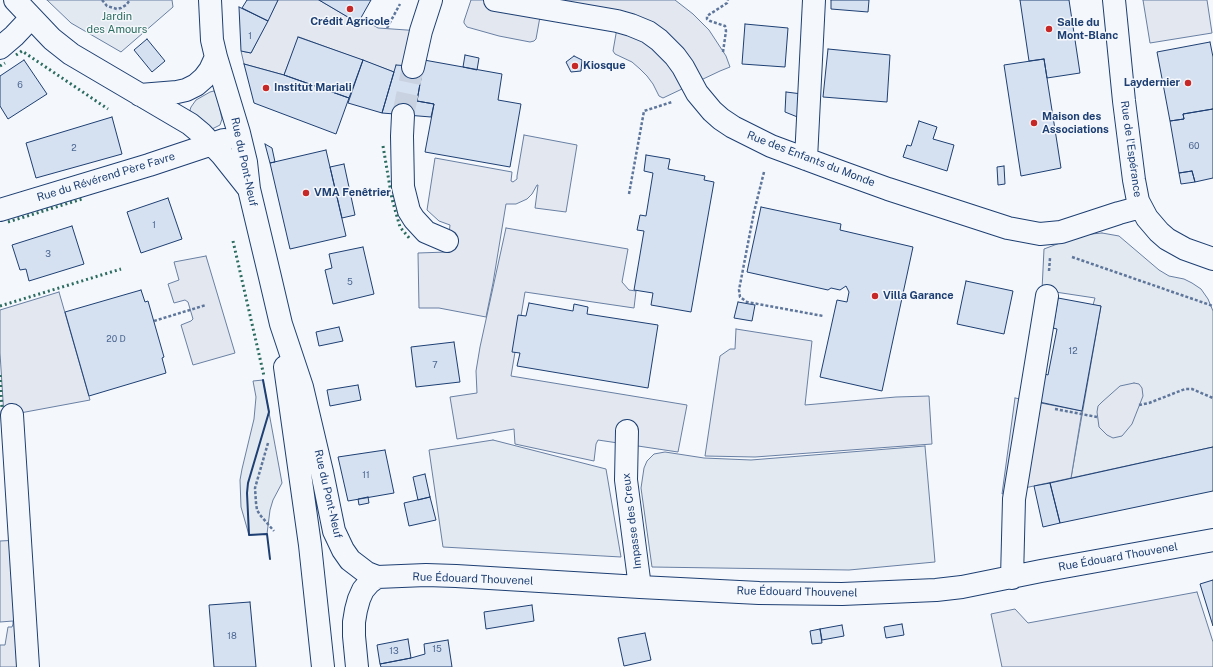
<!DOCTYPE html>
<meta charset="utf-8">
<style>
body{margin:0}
canvas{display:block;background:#f4f7fb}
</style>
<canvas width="1213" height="667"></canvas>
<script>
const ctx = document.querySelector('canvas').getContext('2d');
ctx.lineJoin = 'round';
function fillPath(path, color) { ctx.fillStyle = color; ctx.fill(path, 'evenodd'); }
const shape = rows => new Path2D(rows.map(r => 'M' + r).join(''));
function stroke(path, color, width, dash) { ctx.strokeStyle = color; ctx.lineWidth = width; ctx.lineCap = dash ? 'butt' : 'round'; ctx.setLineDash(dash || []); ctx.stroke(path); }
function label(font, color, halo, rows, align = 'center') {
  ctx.font = font + ' "Public Sans",sans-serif'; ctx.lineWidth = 3; ctx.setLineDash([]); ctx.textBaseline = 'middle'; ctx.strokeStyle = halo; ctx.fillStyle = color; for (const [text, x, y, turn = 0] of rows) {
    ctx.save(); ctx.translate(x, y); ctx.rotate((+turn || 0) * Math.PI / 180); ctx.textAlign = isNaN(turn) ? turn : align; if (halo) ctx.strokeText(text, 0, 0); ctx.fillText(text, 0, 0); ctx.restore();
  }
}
const green = shape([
 [47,0,172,0,173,7,121,52,71,23,47,0],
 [214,91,217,96,222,119,220,125,212,129,192,115,190,110,191,107,196,100,210,92,214,91],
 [1102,233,1119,236,1159,270,1169,276,1184,279,1192,283,1201,289,1208,299,1213,311,1213,447,1071,478,1101,306,1093,305,1095,298,1042,290,1044,249,1081,235,1102,233],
 [263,380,282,483,273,500,270,510,267,534,249,535,241,507,240,480,242,469,254,419,256,397,253,381,263,380],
 [493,440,606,469,621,557,443,547,429,450,493,440],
 [925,446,935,562,849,570,652,567,641,488,644,468,647,461,654,454,665,452,704,458,751,460,925,446]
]);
fillPath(green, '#e3e9f0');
stroke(green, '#687fa3', 1);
const parking = shape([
 [278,0,319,0,358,23,361,18,378,28,421,31,413,67,394,72,299,37,284,75,244,64,241,51,251,53,278,0],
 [471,0,543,0,536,39,534,41,530,42,499,36,467,27,464,23,464,21,471,0],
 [548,0,675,0,693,14,709,30,726,56,730,67,720,71,663,98,659,96,653,84,647,76,640,69,632,62,615,54,613,51,620,11,548,0],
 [1143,0,1207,0,1212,33,1150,43,1143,0],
 [524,135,577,145,566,212,535,208,538,185,537,185,532,194,527,199,516,204,506,204,493,283,486,317,439,308,419,308,418,253,447,252,450,225,439,221,427,210,435,158,512,172,511,181,513,182,517,179,517,176,524,135],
 [506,228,628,249,622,282,629,290,636,291,634,308,525,292,511,376,687,405,678,452,598,440,596,444,594,461,515,444,514,429,457,439,450,397,477,393,476,371,480,347,506,228],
 [206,256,235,353,193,365,181,325,191,321,193,319,188,302,185,300,174,303,168,284,179,280,174,262,206,256],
 [59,292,90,400,4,416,0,353,0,310,59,292],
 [736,329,812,341,805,405,896,397,929,396,932,444,755,457,705,456,720,356,730,349,735,349,736,329],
 [1134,383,1139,384,1142,388,1143,396,1132,424,1122,436,1113,438,1107,435,1099,427,1097,412,1098,406,1102,402,1120,386,1134,383],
 [1015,398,1082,411,1071,478,1015,490,1002,494,1015,398],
 [20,540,28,667,0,667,0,645,5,645,8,627,12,627,13,624,13,621,0,622,0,541,20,540],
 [1197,592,1213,642,1213,667,1002,667,991,614,1015,609,1028,623,1197,592]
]);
fillPath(parking, '#e3e8f0');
stroke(parking, '#687fa3', 1);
const building = shape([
 [247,0,278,0,268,21,242,8,247,0],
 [319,0,371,0,358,23,319,0],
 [831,0,869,0,868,12,831,9,831,0],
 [1020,0,1069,0,1080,73,1047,78,1044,59,1029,61,1020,0],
 [239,7,268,21,251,53,241,51,239,7],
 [745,24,788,28,785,67,742,64,745,24],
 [298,37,363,60,349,98,284,75,298,37],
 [147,39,165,61,152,72,134,50,147,39],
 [1210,42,1213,57,1213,109,1183,114,1184,119,1170,121,1157,52,1210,42],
 [828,49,890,55,887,102,823,97,828,49],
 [465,55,479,58,477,70,463,67,465,55],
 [574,56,582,60,581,71,571,72,566,62,574,56],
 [1044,59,1061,168,1021,176,1004,65,1044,59],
 [24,60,47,94,8,119,0,106,0,76,24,60],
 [363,60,394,72,382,113,348,103,363,60],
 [424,60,502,74,498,100,521,104,510,167,425,152,434,104,417,101,424,60],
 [244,64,284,75,349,98,336,134,254,103,244,64],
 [396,65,423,67,417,101,434,104,431,117,382,113,396,65],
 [786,92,802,94,800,118,785,112,786,92],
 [1213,109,1213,178,1195,182,1192,171,1179,173,1170,121,1184,119,1183,114,1213,109],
 [112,117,122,154,36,178,26,143,112,117],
 [919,121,937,127,933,139,954,145,947,171,903,157,907,145,911,146,919,121],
 [265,144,272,148,275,162,270,163,265,144],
 [326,150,346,236,290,249,270,163,326,150],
 [646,155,670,159,668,169,705,176,704,180,714,182,691,312,651,305,653,293,634,290,644,231,637,230,640,215,646,216,653,173,644,171,646,155],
 [344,164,355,215,342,218,330,167,344,164],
 [1004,166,1005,184,998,185,997,167,1004,166],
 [1192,171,1195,182,1181,184,1179,173,1192,171],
 [168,198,182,239,141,253,127,212,168,198],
 [761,207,841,224,840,230,913,247,882,391,820,377,837,300,847,302,849,292,846,286,840,290,831,288,828,290,747,272,761,207],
 [72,226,84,264,29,281,26,269,20,270,12,245,72,226],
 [363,247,374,294,333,304,325,270,332,268,329,254,363,247],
 [966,281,1013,291,1004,334,957,324,966,281],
 [141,290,145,302,148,301,164,357,162,358,166,373,89,396,65,312,141,290],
 [1058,298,1101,306,1082,411,1039,402,1045,374,1048,375,1057,329,1053,328,1058,298],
 [738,302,755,305,752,321,734,318,738,302],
 [529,303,573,311,574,304,588,307,587,314,658,325,648,388,517,366,520,353,512,352,518,315,526,316,529,303],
 [339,327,343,341,319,346,316,332,339,327],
 [454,342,460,382,416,387,411,347,454,342],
 [358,385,361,400,330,406,327,390,358,385],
 [1213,447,1213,491,1060,523,1050,483,1213,447],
 [385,450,394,493,348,501,338,457,385,450],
 [425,474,430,497,418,500,413,477,425,474],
 [1050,483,1060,523,1043,527,1034,486,1050,483],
 [368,497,369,503,359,505,358,499,368,497],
 [430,497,436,520,409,526,404,503,430,497],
 [1213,580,1213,626,1200,584,1213,580],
 [250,602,256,667,214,667,209,605,250,602],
 [532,605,534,621,486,629,484,612,532,605],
 [902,624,904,635,886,638,884,627,902,624],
 [842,625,844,636,822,640,820,629,842,625],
 [820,629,822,643,812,644,810,631,820,629],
 [645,633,651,660,624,666,618,638,645,633],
 [408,639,411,658,380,664,377,645,408,639],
 [448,640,452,667,381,667,380,664,411,658,425,654,424,644,448,640]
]);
fillPath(building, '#d5e0f0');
stroke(building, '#1d3f73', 1);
stroke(shape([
 [403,115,413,67]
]), '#c9d2e0', 22, [22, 11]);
const minor = shape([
 [15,0,52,39,71,54,190,124,202,134,222,155,249,189],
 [210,0,212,40,216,57,239,133,246,162,249,189,270,277,281,324,302,387,322,472,334,531,343,550,350,560,367,573,377,577,426,575,456,576,640,587,759,593,842,594,936,590,962,587,1041,571,1213,540],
 [495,0,617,21,631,25,648,32,659,40,675,56,683,67,697,93,712,111,721,119,733,127,771,146,841,172,888,189,1008,228,1040,234,1061,232,1119,213,1141,207],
 [1114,0,1124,101,1134,180,1138,201,1147,218,1159,232,1167,239,1185,249,1213,259],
 [0,48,14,36,31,18],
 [413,67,421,31,431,0],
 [140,95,177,92,186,90,196,85,204,78,210,70,216,57],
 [403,115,402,136,403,187,409,211,414,219,426,232,447,241],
 [806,159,814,0],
 [0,210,149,165,224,140],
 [285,367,310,545,323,667],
 [12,415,28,667],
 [627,431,626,480,640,587],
 [1012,578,1014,499,1047,296],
 [357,667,354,636,354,622,356,610,359,599,363,590,369,583,377,577]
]);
stroke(minor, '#1d3f73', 24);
stroke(shape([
 [102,0,107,6,117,9,121,8,126,5,130,0],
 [387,28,400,4],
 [723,52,726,31,725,26,710,21,707,19,707,16,727,3,728,0],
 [764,172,754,212,739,290,740,297,747,302,823,316],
 [629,194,644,111,672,102],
 [1072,257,1213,306],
 [1049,271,1050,258],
 [154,321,206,305],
 [1139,405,1149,403,1185,389,1192,389,1213,398],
 [1055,409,1097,417],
 [268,443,255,488,256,503,257,510,260,515,274,531]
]), '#5e769c', 2.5, [3, 2]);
stroke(minor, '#f4f7fb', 22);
stroke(shape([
 [16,55,22,51,108,109],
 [0,66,5,63],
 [383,146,392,199,400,227,410,239],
 [8,222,82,199],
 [233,241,264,376],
 [0,306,121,269],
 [0,375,2,409]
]), '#2c6c60', 3, [2, 3]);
stroke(shape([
 [263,380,269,412,248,483,247,493,249,535,267,534,270,559]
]), '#1d3f73', 2);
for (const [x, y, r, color] of [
 [350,9,4,"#c62828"],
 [1049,29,4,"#c62828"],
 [575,66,4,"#c62828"],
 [1188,83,4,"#c62828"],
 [266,88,4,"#c62828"],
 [1034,123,4,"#c62828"],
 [306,193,4,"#c62828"],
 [875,296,4,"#c62828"]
]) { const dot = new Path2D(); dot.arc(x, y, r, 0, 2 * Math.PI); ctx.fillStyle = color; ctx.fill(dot); stroke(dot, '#f4f7fb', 1.5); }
label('9px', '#4b6792', null, [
 ["1",250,36],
 ["6",20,85],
 ["60",1194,146],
 ["2",74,148],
 ["1",154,225],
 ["3",48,254],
 ["5",350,282],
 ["20 D",116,339],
 ["12",1073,351],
 ["7",435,365],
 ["11",366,475],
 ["18",232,636],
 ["15",437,649],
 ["13",394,651]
]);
label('11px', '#2c6c60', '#f4f7fb', [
 ["Jardin",117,17],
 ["des Amours",117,30]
]);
label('bold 11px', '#1d3f73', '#f4f7fb', [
 ["Crédit Agricole",350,22,"center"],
 ["Salle du",1057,23],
 ["Mont-Blanc",1057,36],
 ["Kiosque",583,66],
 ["Laydernier",1180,83,"right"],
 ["Institut Mariali",274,88],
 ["Maison des",1042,117],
 ["Associations",1042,130],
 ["VMA Fenêtrier",314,193],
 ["Villa Garance",883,296]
], 'left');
label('11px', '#1d3f73', '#f4f7fb', [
 ["Rue de l'Espérance",1131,149,82],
 ["Rue des Enfants du Monde",811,159,21],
 ["Rue du Pont-Neuf",244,162,78],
 ["Rue du Révérend Père Favre",106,177,-17],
 ["Rue du Pont-Neuf",328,494,77],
 ["Impasse des Creux",632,521,-97],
 ["Rue Édouard Thouvenel",1118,557,-10],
 ["Rue Édouard Thouvenel",473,579,2],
 ["Rue Édouard Thouvenel",797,592,1]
]);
</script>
